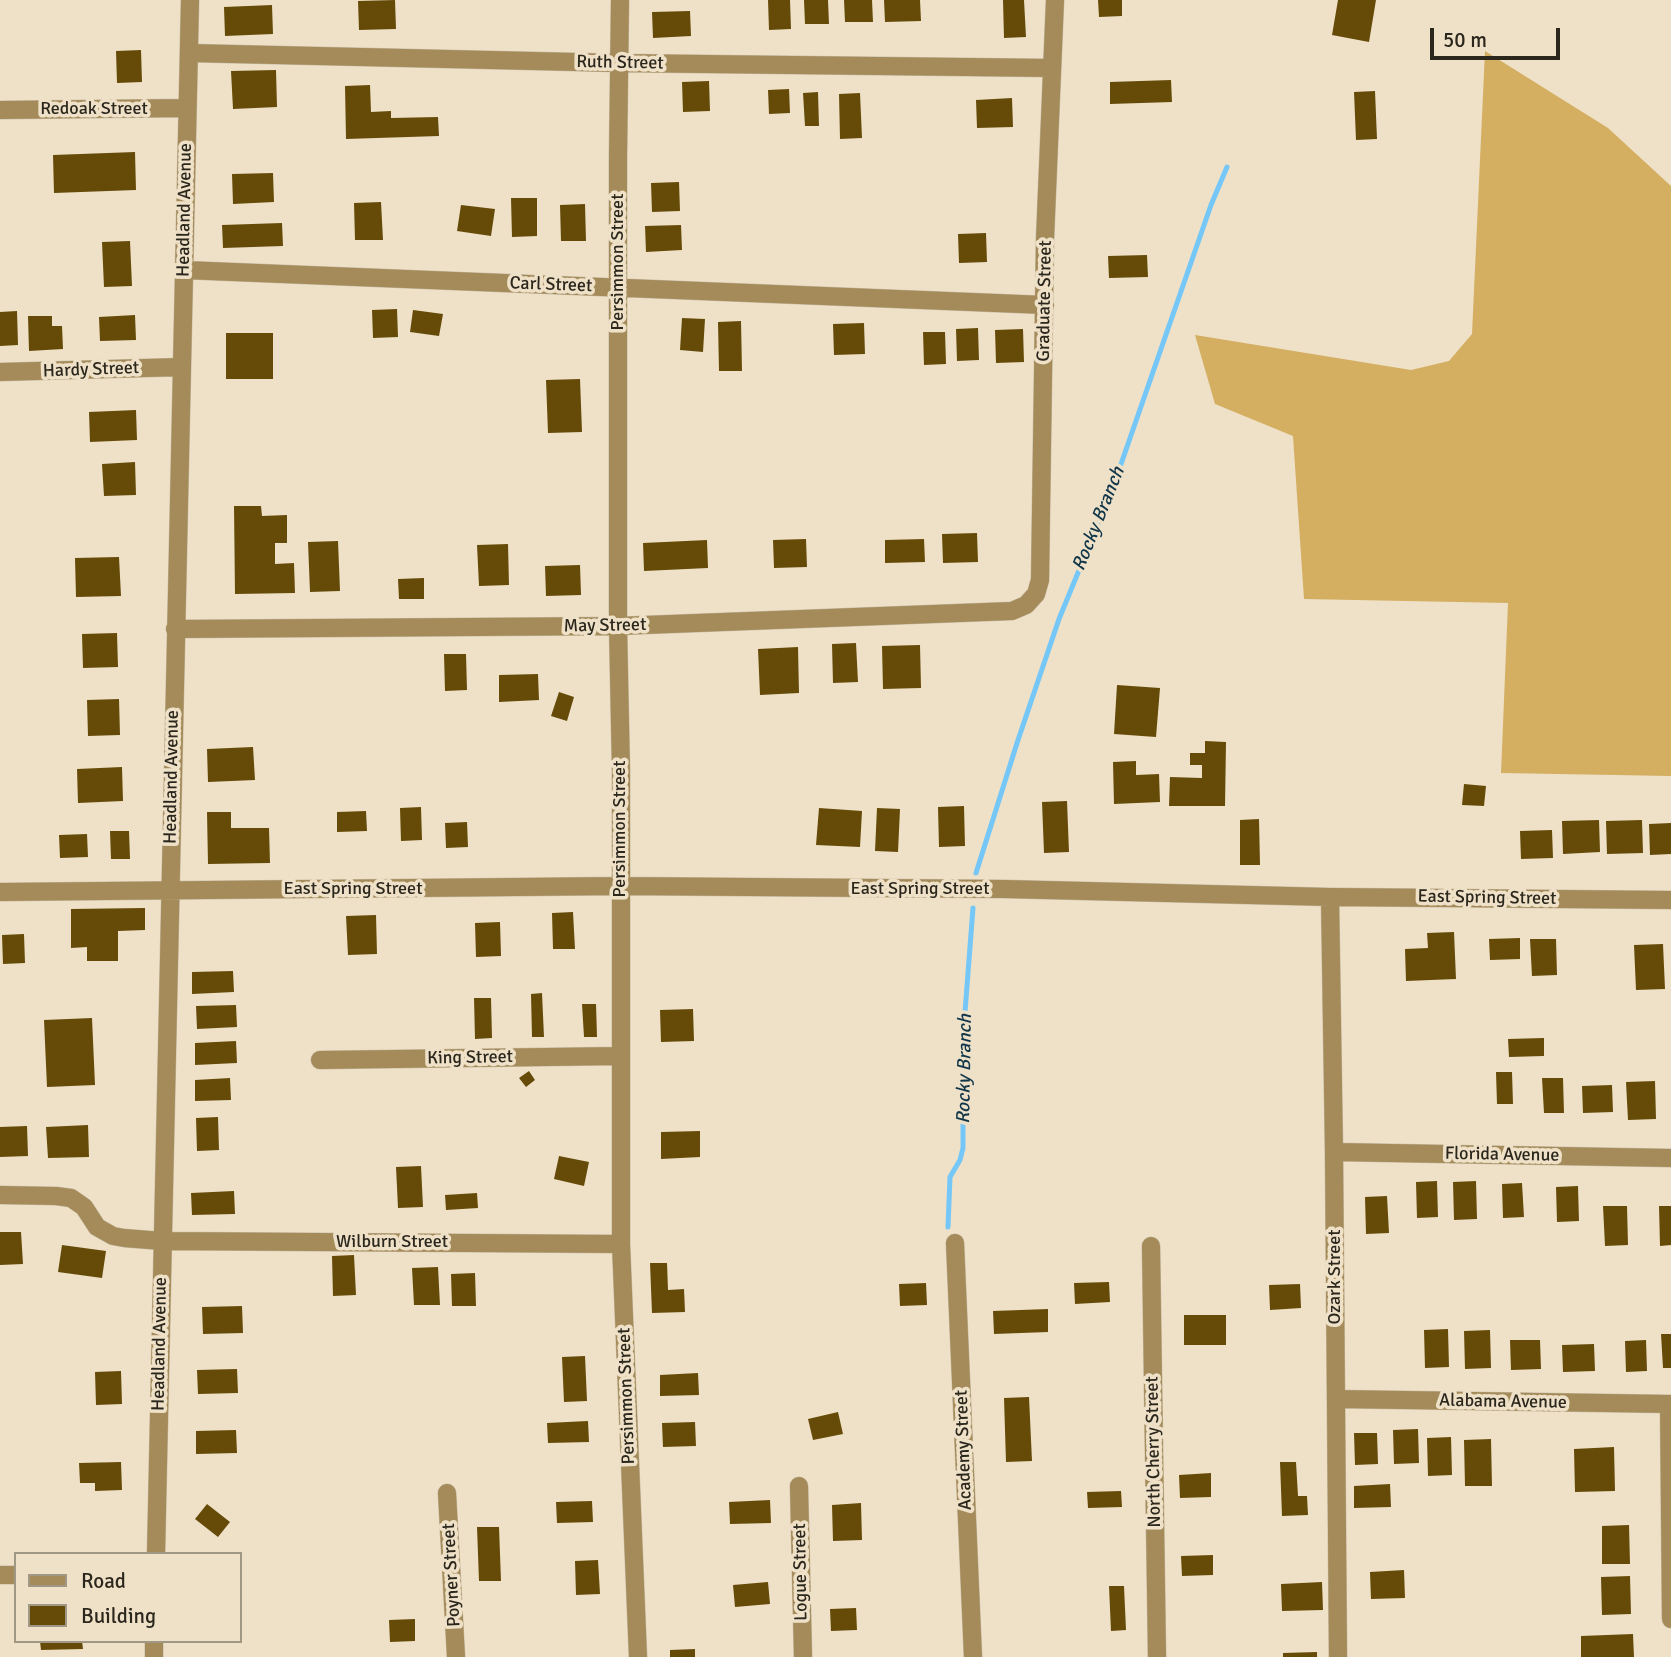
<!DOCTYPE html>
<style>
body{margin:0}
#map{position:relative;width:1671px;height:1657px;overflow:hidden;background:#eee1c8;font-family:Signika,sans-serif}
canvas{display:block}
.legend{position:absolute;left:14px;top:1552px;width:228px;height:91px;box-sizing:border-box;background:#eee1c8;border:2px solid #a09784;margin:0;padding:9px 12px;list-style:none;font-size:21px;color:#2c271d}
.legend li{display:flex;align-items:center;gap:14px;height:35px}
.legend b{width:35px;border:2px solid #a09784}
.scale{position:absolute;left:1430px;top:28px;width:130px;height:32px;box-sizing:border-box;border:4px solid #2c271d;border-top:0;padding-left:9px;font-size:21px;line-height:24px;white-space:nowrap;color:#2c271d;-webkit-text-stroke:5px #eee1c8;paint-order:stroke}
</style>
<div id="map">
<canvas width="1671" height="1657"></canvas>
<ul class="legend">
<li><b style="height:9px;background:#a58b59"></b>Road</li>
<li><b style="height:19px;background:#664b08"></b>Building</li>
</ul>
<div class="scale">50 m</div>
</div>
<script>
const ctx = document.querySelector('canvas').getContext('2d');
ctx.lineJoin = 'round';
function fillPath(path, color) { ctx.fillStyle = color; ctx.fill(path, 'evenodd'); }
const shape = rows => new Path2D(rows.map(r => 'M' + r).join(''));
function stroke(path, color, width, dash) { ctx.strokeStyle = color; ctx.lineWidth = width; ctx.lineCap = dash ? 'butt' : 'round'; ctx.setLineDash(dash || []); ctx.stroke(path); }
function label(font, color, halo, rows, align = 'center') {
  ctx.font = font + ' Signika,sans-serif'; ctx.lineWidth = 7; ctx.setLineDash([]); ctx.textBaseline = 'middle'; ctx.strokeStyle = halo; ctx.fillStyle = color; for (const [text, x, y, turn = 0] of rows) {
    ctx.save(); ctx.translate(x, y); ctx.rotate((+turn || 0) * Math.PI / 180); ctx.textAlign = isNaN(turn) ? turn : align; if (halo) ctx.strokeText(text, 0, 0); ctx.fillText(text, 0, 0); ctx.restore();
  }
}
fillPath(shape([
 [1485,51,1608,128,1671,186,1671,776,1501,773,1508,603,1304,599,1293,436,1215,404,1195,335,1411,370,1449,361,1472,334]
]), '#d4ae61');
stroke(shape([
 [976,873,1018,740,1059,619,1112,490,1211,205,1227,167],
 [948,1227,950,1177,960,1160,963,1148,963,1038,973,908]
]), '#74c7f7', 5);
fillPath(shape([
 [395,0,396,29,359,30,358,1],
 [768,0,790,0,791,29,769,30],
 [804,0,828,0,829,24,805,24],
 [844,0,872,0,873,22,845,22],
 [884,0,920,0,921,21,885,22],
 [1003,0,1024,0,1026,37,1004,38],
 [1098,0,1122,0,1122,16,1099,17],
 [1338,0,1376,0,1369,42,1332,35],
 [272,5,273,34,225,36,224,7],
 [690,11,691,36,653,38,652,12],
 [141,50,142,82,117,83,116,51],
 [276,70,277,107,233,109,231,71],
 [1171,80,1172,102,1110,104,1110,82],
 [709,81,710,111,683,112,682,82],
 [370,85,371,112,391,111,391,118,438,117,439,136,346,139,345,86],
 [789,89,790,113,769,114,768,90],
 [1375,91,1377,139,1356,140,1354,92],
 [818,92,819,126,805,126,803,93],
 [860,93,862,138,840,139,839,94],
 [1012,98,1013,127,977,128,976,100],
 [135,152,136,190,54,193,53,155],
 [273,173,274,202,233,204,232,174],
 [679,182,680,211,652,212,651,183],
 [511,198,537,198,537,236,512,237],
 [381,202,383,240,355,240,354,203],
 [585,204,586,241,561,241,560,205],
 [461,205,495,209,491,236,457,231],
 [282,223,283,246,223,248,222,225],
 [681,225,682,250,646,252,645,226],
 [986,233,987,262,959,263,958,234],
 [130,241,132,286,104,287,102,242],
 [1147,255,1148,277,1109,278,1108,256],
 [397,309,398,337,373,338,372,310],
 [413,310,443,314,439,336,410,332],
 [17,311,18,345,0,346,0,312],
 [135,315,136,340,100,341,99,317],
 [28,316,52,316,52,326,62,326,63,349,29,351],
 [682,318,705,319,703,352,680,350],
 [741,321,742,371,719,371,718,322],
 [864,323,865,354,834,355,833,324],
 [978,328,979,360,957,361,956,329],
 [1023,329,1024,362,996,363,995,330],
 [923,332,945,332,946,364,924,365],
 [226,333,273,333,273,379,226,379],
 [580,379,582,432,548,433,546,380],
 [136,410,137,440,90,442,89,412],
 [135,462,136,495,104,496,102,464],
 [234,506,261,506,262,516,287,515,287,543,275,543,275,564,294,563,295,593,235,594],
 [977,533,978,562,943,563,942,534],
 [806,539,807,567,774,568,773,540],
 [924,539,925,562,885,563,885,540],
 [707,540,708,568,644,571,643,543],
 [338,541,340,591,310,592,308,542],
 [508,544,509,585,479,586,477,545],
 [119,557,121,596,76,597,75,558],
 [580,565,581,595,546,596,545,566],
 [424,578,424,599,399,599,398,579],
 [117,633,118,667,83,668,82,634],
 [856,643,858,682,833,683,832,644],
 [920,645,921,688,883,689,882,646],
 [798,647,799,693,760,695,758,649],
 [444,654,466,654,467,690,445,691],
 [538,674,539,700,499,702,499,675],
 [1117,685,1160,688,1156,737,1114,734],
 [559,692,574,697,567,721,551,716],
 [119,699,120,735,88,736,87,700],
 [1205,741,1226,742,1225,806,1169,806,1170,777,1202,778,1202,765,1190,765,1190,753,1205,753],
 [253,747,255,780,208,782,207,749],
 [1136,761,1136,775,1159,774,1160,802,1114,804,1113,762],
 [122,767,123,801,78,803,77,769],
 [1464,784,1486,786,1484,806,1462,805],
 [1067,801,1069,852,1044,853,1042,802],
 [964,806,965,846,939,847,938,807],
 [421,807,422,840,401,841,400,808],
 [819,808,862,811,860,847,816,845],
 [877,808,900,809,898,852,875,851],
 [366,811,367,831,337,832,337,812],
 [207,812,231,812,231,828,269,828,270,863,208,864],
 [1259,819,1260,865,1240,865,1240,820],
 [1599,820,1600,852,1563,854,1562,821],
 [1642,820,1643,853,1607,854,1606,821],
 [467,822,468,847,446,848,445,823],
 [1671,823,1671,854,1650,855,1649,824],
 [1552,830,1553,858,1521,859,1520,831],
 [110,831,129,831,130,859,111,859],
 [87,834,88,857,60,858,59,835],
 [145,908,145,930,118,931,118,961,87,961,87,947,71,948,71,909],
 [573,912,575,949,553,949,552,913],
 [376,915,377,954,348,955,346,916],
 [500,922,501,956,476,957,475,923],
 [1454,932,1456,979,1406,981,1405,949,1428,948,1427,933],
 [24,934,25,963,3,964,2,935],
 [1520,938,1520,959,1490,960,1489,939],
 [1530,939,1556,939,1557,975,1532,976],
 [1663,944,1665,989,1636,990,1634,945],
 [233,971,234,992,192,994,192,972],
 [542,993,544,1037,532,1037,531,994],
 [474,998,491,998,492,1038,475,1039],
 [582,1004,596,1004,597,1037,584,1037],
 [236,1005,237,1027,197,1029,196,1006],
 [693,1009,694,1041,661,1042,660,1010],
 [92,1018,95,1085,47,1087,44,1020],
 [1544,1038,1544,1056,1509,1057,1508,1039],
 [236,1041,237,1063,195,1065,195,1043],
 [529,1071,535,1080,526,1087,519,1078],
 [1496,1072,1512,1072,1513,1104,1497,1104],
 [230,1078,231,1100,195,1101,195,1080],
 [1542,1078,1563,1078,1564,1113,1544,1113],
 [1655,1081,1656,1119,1628,1120,1626,1082],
 [1612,1085,1613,1112,1583,1113,1582,1086],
 [218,1117,219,1150,197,1151,196,1118],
 [88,1125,89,1157,48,1158,46,1127],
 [27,1126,28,1156,0,1157,0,1127],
 [700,1131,700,1157,661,1159,661,1132],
 [559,1156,589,1162,584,1186,554,1179],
 [421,1166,423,1207,398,1208,396,1167],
 [1437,1181,1438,1217,1417,1218,1416,1182],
 [1476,1181,1477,1219,1454,1220,1453,1182],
 [1522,1183,1524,1217,1503,1218,1502,1184],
 [1578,1186,1579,1221,1557,1222,1556,1187],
 [234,1191,235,1214,192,1215,191,1193],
 [477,1193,478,1208,446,1210,445,1195],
 [1387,1196,1389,1233,1366,1234,1365,1197],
 [1603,1206,1627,1206,1628,1245,1605,1246],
 [1659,1206,1671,1206,1671,1245,1660,1246],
 [0,1232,21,1232,23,1264,0,1265],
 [62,1245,106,1251,102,1278,58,1272],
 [354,1255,356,1295,333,1296,332,1256],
 [650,1263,667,1263,668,1290,684,1289,685,1312,652,1313],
 [438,1267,440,1305,414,1305,412,1268],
 [475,1273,476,1306,452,1306,451,1274],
 [1109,1282,1110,1302,1075,1304,1074,1283],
 [926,1283,927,1305,900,1306,899,1284],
 [1300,1284,1301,1308,1270,1310,1269,1285],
 [242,1306,243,1333,203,1334,202,1307],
 [1048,1309,1048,1332,994,1334,993,1311],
 [1184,1315,1226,1315,1226,1345,1184,1345],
 [1448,1329,1449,1367,1425,1368,1424,1330],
 [1490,1330,1491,1368,1465,1369,1464,1331],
 [1661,1334,1671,1334,1671,1368,1663,1368],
 [1510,1340,1540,1340,1541,1369,1511,1370],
 [1646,1340,1647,1371,1626,1372,1625,1341],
 [1594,1344,1595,1371,1563,1372,1562,1345],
 [585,1356,587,1401,564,1402,562,1357],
 [237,1369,238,1393,198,1394,197,1370],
 [121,1371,122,1404,96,1405,95,1372],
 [698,1373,699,1395,660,1396,660,1375],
 [1029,1397,1032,1461,1006,1462,1004,1398],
 [838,1412,843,1434,813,1440,808,1419],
 [588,1421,589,1442,548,1443,547,1423],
 [695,1422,696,1446,663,1447,662,1423],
 [1418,1429,1419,1463,1394,1464,1393,1430],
 [236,1430,237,1453,196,1454,196,1431],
 [1354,1433,1377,1433,1378,1464,1355,1465],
 [1451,1437,1452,1475,1428,1476,1427,1438],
 [1491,1439,1492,1486,1465,1486,1464,1440],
 [1614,1447,1615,1491,1575,1492,1574,1449],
 [121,1462,122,1490,95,1491,95,1483,80,1483,79,1463],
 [1280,1462,1296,1462,1298,1496,1307,1496,1308,1515,1282,1516],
 [1211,1473,1211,1497,1180,1498,1179,1475],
 [1390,1484,1391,1507,1354,1508,1354,1486],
 [1121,1491,1122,1507,1088,1508,1087,1492],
 [770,1500,771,1523,730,1524,729,1502],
 [592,1501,593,1522,557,1523,556,1502],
 [861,1503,862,1540,833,1541,832,1505],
 [207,1504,230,1522,218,1537,195,1519],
 [1629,1525,1630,1564,1602,1564,1602,1526],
 [477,1527,499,1527,501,1581,479,1581],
 [1213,1555,1213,1575,1182,1576,1181,1556],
 [598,1560,600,1594,576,1595,575,1561],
 [1404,1570,1405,1598,1371,1599,1370,1572],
 [1630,1576,1631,1614,1602,1615,1601,1577],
 [768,1582,770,1604,735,1607,733,1585],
 [1322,1582,1323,1610,1282,1611,1281,1584],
 [1109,1586,1124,1586,1126,1630,1111,1631],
 [856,1608,857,1630,831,1631,830,1609],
 [415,1619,415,1641,390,1642,389,1620],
 [1633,1634,1634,1657,1581,1657,1581,1636],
 [40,1641,82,1641,83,1649,41,1650],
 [695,1649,695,1657,670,1657,670,1650],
 [1317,1652,1317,1657,1283,1657,1283,1653]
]), '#664b08');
const minor = shape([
 [620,0,618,157,618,626,621,772,621,1244,638,1657],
 [189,53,619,63,1051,68],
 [0,110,187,108],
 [184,270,1045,305],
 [0,372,182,367],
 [175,629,618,626,1012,611,1026,605,1036,594,1040,580,1045,239,1055,0],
 [0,892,620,886,1004,889,1330,897,1671,900],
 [1330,897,1334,1152,1338,1657],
 [320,1060,620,1056],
 [1334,1152,1671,1158],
 [0,1195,56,1196,71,1198,84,1207,97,1227,113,1236,124,1238,162,1241,621,1244],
 [955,1243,973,1657],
 [1151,1246,1157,1657],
 [1336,1399,1671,1404],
 [1669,1404,1671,1619],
 [799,1486,803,1657],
 [447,1493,456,1657],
 [156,1554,190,0],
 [0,1575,16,1575],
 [154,1657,154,1641]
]);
stroke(minor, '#c7bca6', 19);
stroke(minor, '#a58b59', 18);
label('18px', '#2c271d', '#eee1c8', [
 ["Ruth Street",620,63,1],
 ["Redoak Street",94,109],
 ["Headland Avenue",185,210,-89],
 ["Persimmon Street",618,262,-90],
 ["Carl Street",551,285,2],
 ["Graduate Street",1045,301,-89],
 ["Hardy Street",91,370,-2],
 ["May Street",605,626,-1],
 ["Headland Avenue",172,777,-89],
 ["Persimmon Street",620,829,-90],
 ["East Spring Street",353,889],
 ["East Spring Street",920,889],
 ["East Spring Street",1487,898,1],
 ["King Street",470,1058,-1],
 ["Florida Avenue",1502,1155,1],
 ["Wilburn Street",392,1242],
 ["Ozark Street",1335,1277,-90],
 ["Headland Avenue",160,1344,-89],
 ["Persimmon Street",627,1396,-92],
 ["Alabama Avenue",1503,1402,1],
 ["Academy Street",964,1450,-92],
 ["North Cherry Street",1154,1452,-91],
 ["Logue Street",801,1572,-91],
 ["Poyner Street",452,1575,-93]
]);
label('italic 19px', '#113649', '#eee1c8', [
 ["Rocky Branch",1099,519,-68],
 ["Rocky Branch",965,1069,-89]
]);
</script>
